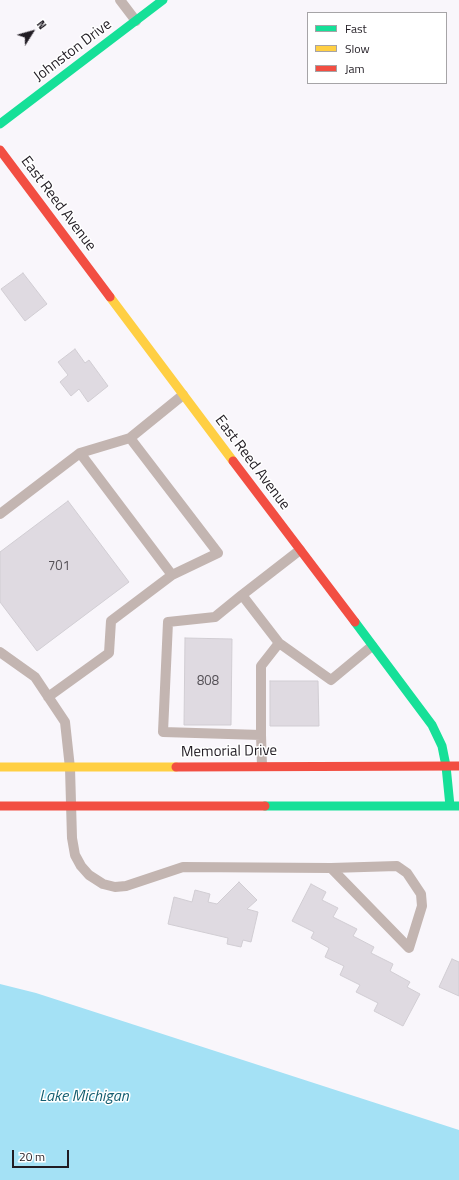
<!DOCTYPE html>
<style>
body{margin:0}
#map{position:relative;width:459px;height:1180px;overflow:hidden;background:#f9f6fb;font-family:"Titillium Web",sans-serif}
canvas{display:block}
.legend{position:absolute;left:307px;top:12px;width:140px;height:72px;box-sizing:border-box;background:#fff;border:1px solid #a6a4a7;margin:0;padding:5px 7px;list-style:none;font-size:12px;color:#211c23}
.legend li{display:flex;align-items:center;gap:8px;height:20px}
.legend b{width:20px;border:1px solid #a6a4a7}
.north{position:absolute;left:12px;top:12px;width:40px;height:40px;-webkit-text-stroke:3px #fff;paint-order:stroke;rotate:53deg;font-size:11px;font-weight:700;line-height:16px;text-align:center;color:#211c23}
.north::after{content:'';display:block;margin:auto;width:14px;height:18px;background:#211c23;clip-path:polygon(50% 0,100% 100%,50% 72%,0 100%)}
.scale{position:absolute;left:12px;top:1150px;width:57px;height:18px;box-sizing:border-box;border:2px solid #211c23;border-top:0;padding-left:5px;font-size:12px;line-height:14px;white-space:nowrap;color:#211c23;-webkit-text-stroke:3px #fff;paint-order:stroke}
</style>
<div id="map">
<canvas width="459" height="1180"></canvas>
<ul class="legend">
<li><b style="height:5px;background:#16e098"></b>Fast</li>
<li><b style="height:5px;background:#ffcf43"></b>Slow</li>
<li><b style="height:5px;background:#f24e42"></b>Jam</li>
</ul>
<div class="north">N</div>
<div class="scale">20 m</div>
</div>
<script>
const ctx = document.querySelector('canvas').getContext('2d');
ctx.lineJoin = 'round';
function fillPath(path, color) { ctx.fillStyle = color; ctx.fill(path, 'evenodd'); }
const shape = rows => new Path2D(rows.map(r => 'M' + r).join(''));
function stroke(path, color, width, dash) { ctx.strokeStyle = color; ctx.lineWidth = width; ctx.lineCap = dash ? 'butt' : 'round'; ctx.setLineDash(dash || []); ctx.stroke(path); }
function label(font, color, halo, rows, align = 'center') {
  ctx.font = font + ' "Titillium Web",sans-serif'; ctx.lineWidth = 3; ctx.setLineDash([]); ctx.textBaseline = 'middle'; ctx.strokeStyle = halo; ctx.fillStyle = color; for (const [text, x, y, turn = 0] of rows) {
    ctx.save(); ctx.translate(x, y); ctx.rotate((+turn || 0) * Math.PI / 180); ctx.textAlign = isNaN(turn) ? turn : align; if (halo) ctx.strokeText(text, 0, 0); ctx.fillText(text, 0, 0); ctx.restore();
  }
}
fillPath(shape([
 [0,984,36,993,459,1130,459,1180,0,1180]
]), '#a4e1f5');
const building = shape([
 [23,273,47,304,25,321,1,289,23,273],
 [75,349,85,363,89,360,108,386,88,402,79,389,71,396,60,382,68,375,58,362,75,349],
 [68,501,129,582,37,651,0,602,0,552,68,501],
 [185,638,232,639,231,725,184,725,185,638],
 [270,681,318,681,319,726,270,726,270,681],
 [239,882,257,900,247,909,258,912,251,942,243,940,241,947,227,944,228,938,168,924,174,897,192,902,195,890,210,894,208,902,217,904,239,882],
 [311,884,326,892,322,900,338,908,333,917,357,929,353,936,374,947,371,953,393,964,390,971,410,982,407,987,420,994,403,1026,374,1011,378,1003,356,992,360,985,340,975,344,966,325,957,329,948,311,938,314,932,292,921,311,884],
 [452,959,459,962,459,996,439,987,452,959]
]);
fillPath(building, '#dfdae1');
stroke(building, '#d1cdd3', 1);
stroke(shape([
 [120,0,136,21],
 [80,453,172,575],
 [0,514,80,453,130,438,183,395],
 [300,550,242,595,279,643,331,680,372,646],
 [242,595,215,617,168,622,163,732,261,735,261,666,279,643],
 [0,652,35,677,65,722,70,768,72,838,75,855,81,866,89,875,103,884,115,887,126,886,183,867,331,868,409,948,422,906,421,894,407,873,397,866,331,868],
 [48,697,109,653,111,621,172,575,218,553,130,438],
 [261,735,262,766]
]), '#c3b5b1', 10);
stroke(shape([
 [0,124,163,0],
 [355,622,432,725,442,746,446,766,450,806],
 [265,806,459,806]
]), '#16e098', 9);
stroke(shape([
 [110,297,233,461],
 [0,767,176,767]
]), '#ffcf43', 9);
stroke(shape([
 [0,150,110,297],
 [233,461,355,622],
 [176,767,459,766],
 [0,806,265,806]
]), '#f24e42', 9);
label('13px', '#545056', null, [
 ["701",59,567],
 ["808",208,682]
]);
label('15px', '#211c23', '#fff', [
 ["Johnston Drive",73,51,-37],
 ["East Reed Avenue",58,204,53],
 ["East Reed Avenue",252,463,53],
 ["Memorial Drive",229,752,-1]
]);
label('italic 16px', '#145e71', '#fff', [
 ["Lake Michigan",84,1097]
]);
</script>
